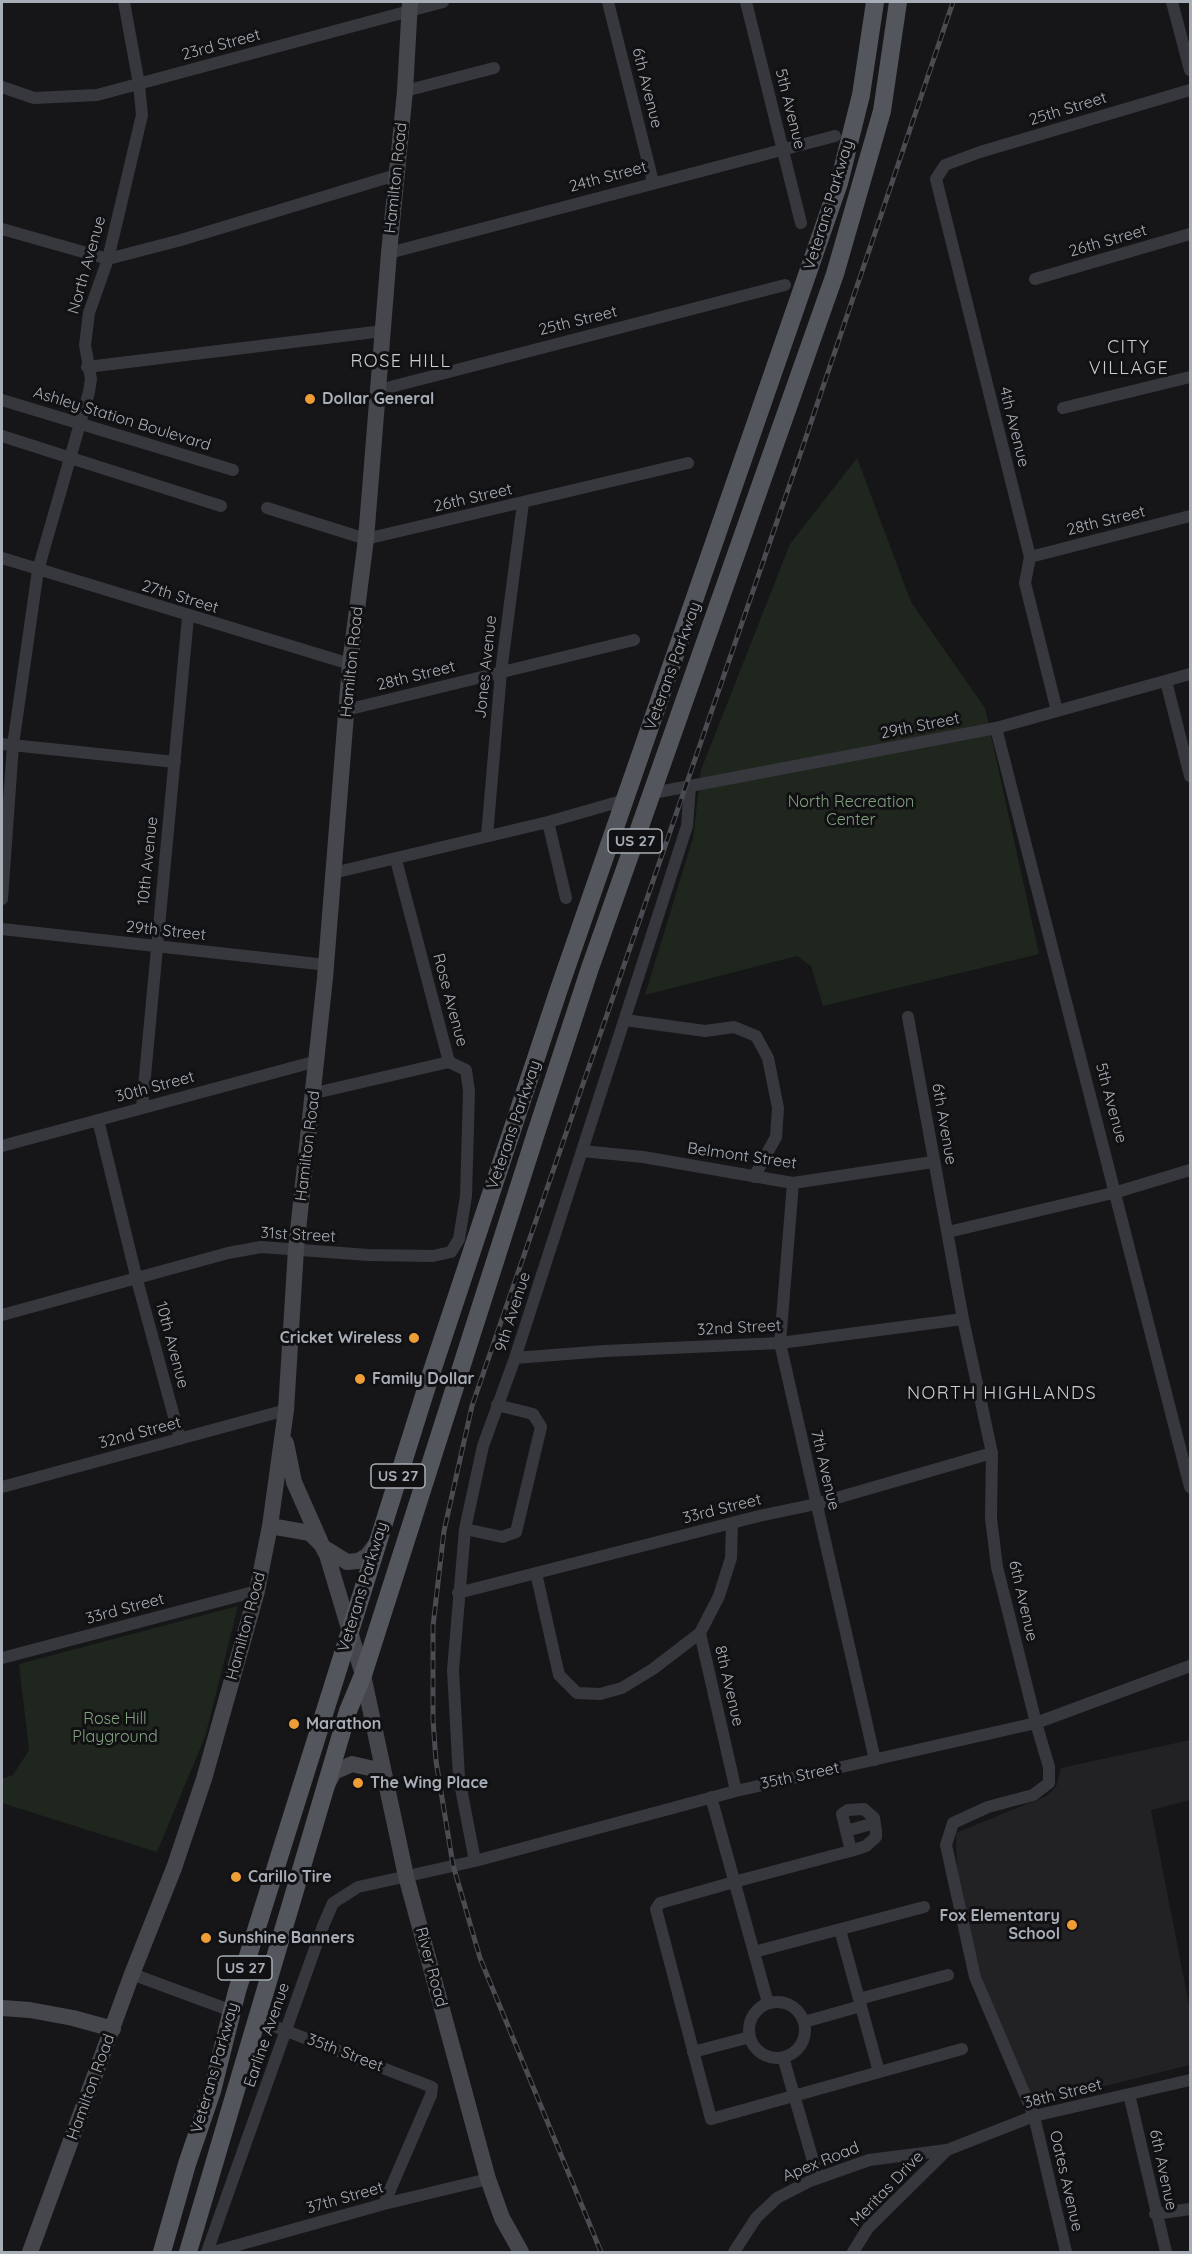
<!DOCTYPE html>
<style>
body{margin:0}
#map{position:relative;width:1192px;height:2254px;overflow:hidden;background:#161618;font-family:Quicksand,sans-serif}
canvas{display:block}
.frame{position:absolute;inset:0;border:3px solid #a8aeb7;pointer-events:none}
</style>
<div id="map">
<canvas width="1192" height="2254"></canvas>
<div class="frame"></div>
</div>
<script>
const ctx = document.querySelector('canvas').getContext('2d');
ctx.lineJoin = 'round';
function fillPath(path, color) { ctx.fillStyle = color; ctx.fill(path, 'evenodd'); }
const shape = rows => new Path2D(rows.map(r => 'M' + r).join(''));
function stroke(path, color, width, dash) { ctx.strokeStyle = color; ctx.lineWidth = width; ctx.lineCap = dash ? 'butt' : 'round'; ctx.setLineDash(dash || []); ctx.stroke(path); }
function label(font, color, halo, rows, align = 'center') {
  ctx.font = font + ' Quicksand,sans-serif'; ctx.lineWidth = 6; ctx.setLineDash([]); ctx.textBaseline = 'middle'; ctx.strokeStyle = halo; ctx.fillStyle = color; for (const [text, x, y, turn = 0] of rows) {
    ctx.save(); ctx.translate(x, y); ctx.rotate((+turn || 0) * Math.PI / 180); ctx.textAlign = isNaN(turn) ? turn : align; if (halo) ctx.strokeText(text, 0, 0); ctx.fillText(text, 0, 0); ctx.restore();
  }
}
fillPath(shape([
 [1190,1740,1190,1800,1151,1810,1190,2010,1190,2065,1036,2103,1016,2064,981,1975,957,1874,956,1833,1046,1796,1056,1787,1061,1768]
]), '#222225');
fillPath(shape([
 [857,458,911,602,985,708,1039,954,823,1006,811,966,797,956,645,995,693,838,701,770,790,544],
 [238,1606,205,1737,157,1852,2,1803,2,1779,13,1775,29,1750,19,1664]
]), '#1e261e');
stroke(shape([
 [608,2,653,182],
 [746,2,801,223],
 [1172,2,1190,70],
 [2,87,34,98,97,95,443,2],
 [405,91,494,68],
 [2,229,108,259,181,240,396,175],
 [389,253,835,136],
 [1035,279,1190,234],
 [87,367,383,331],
 [379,390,785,285],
 [2,400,233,470],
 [1063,408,1190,377],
 [2,436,221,506],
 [267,508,366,539,688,463],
 [1030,557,1190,516],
 [2,558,350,664],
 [1166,681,1190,776],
 [346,710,634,640],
 [1057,711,1025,583,1030,557,936,179,945,165,980,152,1190,90],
 [996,728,1190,1487],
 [2,744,175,762],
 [653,793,996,728,1190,674],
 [548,822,566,898],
 [487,836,501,672,523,503],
 [333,873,548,822,625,800],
 [2,899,13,745,38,570,89,392,91,379,85,345,89,313,108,259,142,115,139,84,124,2],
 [2,929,327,965],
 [908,1017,963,1319,992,1453,991,1518,997,1567,1036,1723,1049,1767,1049,1783,1033,1795,988,1807,953,1823,946,1845,975,1977,1034,2116,1066,2252],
 [625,1020,705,1031,734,1027,756,1036,768,1058,778,1108,776,1137,754,1177],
 [315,1093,449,1062],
 [142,1108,188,617],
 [98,1120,137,1280,180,1439],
 [2,1146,317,1061],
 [582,1151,643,1157,793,1183,933,1162],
 [793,1183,780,1343,875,1760],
 [948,1232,1117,1192,1190,1170],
 [2,1315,228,1253,261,1247,368,1255,433,1256,451,1252,459,1239,466,1196,469,1091,466,1070,449,1062,396,860],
 [515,1358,605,1351,780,1343,963,1319],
 [2,1487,286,1410],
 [732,1523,731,1558,719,1596,700,1633,736,1791],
 [465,1529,502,1537,516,1532,541,1427,533,1414,497,1405],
 [536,1573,559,1675,577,1693,600,1694,622,1688,653,1669,700,1633],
 [458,1593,759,1516,816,1504,992,1453],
 [2,1658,257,1591],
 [711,1797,768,2003],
 [846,1831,875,1823],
 [851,1851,842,1814,848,1810,864,1809,874,1818,876,1831,876,1837,866,1846,854,1850,734,1882,660,1903,656,1909,711,2119,962,2049],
 [475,1861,459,1778,453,1670,465,1529,483,1446,515,1358,687,826,690,787],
 [840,1930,859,1999],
 [754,1952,924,1907],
 [132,1974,232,2011],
 '749 2030a28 28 0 1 1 56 0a28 28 0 1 1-56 0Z',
 [258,2020,432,2087,431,2095,384,2204],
 [804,2022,861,2006],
 [693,2052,750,2037],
 [783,2057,818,2178],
 [879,2072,859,1999,948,1975],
 [1129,2094,1166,2252],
 [1155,2214,1190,2209],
 [207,2252,323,1926,333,1903,358,1887,475,1861,736,1791,1036,1723,1190,1666],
 [213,2252,384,2204,488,2179],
 [734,2252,756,2218,777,2198,810,2181,869,2160,947,2150,1034,2116,1190,2080],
 [853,2252,868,2228,947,2150]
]), '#37383d', 12);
stroke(shape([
 [286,1443,294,1482,321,1543],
 [270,1526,310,1533,321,1544,327,1555,363,1675,406,1876,488,2179,502,2218,521,2252],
 [323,1547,347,1562,358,1561,367,1556,376,1544],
 [327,1785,334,1772,352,1764,374,1769,385,1777],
 [2,2008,30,2010,73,2018,113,2029],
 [30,2252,132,1974,174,1868,204,1779,257,1591,270,1526,286,1410,296,1249,325,978,350,664,366,539,389,253,405,91,410,2]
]), '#45474d', 16);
stroke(shape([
 [162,2252,187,2164,212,2091,237,1991,427,1386,559,989,839,183,861,95,875,2],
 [188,2252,348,1711,363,1675,536,1133,590,968,835,274,882,111,898,2]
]), '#53565c', 18);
const rail = shape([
 [601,2252,480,1958,453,1865,436,1761,433,1720,433,1626,444,1531,472,1406,803,446,953,2]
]);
stroke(rail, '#4a4c52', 5);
stroke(rail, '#111113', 3, [9]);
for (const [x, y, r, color] of [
 [310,399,6,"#ef9e37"],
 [414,1338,6,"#ef9e37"],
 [360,1379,6,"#ef9e37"],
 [294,1724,6,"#ef9e37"],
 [358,1783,6,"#ef9e37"],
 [236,1877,6,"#ef9e37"],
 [1072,1925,6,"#ef9e37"],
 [206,1938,6,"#ef9e37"]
]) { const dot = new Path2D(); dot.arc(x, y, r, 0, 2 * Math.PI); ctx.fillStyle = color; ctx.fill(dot); stroke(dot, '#111113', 2); }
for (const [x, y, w] of [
 [635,841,54],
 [398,1476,54],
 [245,1968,54]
]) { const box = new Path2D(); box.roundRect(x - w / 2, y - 12, w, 24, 4.5); ctx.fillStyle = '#111113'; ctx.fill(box); stroke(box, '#a8aeb7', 1.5); }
label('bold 15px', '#a8aeb7', null, [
 ["US 27",635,841],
 ["US 27",398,1476],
 ["US 27",245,1968]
]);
label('16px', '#a8aeb7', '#111113', [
 ["23rd Street",221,45,-15],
 ["6th Avenue",647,88,76],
 ["5th Avenue",790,109,76],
 ["25th Street",1068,109,-17],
 ["24th Street",608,177,-15],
 ["Hamilton Road",396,178,-84],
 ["Veterans Parkway",829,205,-73],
 ["26th Street",1108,241,-16],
 ["North Avenue",87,265,-74],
 ["25th Street",578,321,-14],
 ["Ashley Station Boulevard",122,419,17],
 ["4th Avenue",1014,427,76],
 ["26th Street",473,498,-13],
 ["28th Street",1106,521,-14],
 ["27th Street",180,597,17],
 ["Hamilton Road",352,662,-84],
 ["Veterans Parkway",673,666,-70],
 ["Jones Avenue",486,667,-84],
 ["28th Street",416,676,-14],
 ["29th Street",920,726,-11],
 ["10th Avenue",148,861,-84],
 ["29th Street",166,931,6],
 ["Rose Avenue",450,1000,75],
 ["30th Street",155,1087,-15],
 ["5th Avenue",1111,1103,75],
 ["6th Avenue",944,1124,80],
 ["Veterans Parkway",514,1125,-71],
 ["Hamilton Road",308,1146,-83],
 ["Belmont Street",742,1156,8],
 ["31st Street",298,1235,3],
 ["9th Avenue",513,1312,-72],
 ["32nd Street",739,1328,-3],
 ["10th Avenue",172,1345,75],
 ["32nd Street",140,1433,-15],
 ["7th Avenue",825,1470,77],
 ["33rd Street",722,1509,-14],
 ["Veterans Parkway",363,1587,-73],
 ["6th Avenue",1023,1601,77],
 ["33rd Street",125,1609,-15],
 ["Hamilton Road",246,1626,-75],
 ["8th Avenue",729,1686,77],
 ["35th Street",800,1776,-12],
 ["River Road",431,1967,75],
 ["Earline Avenue",267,2035,-71],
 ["35th Street",345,2053,21],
 ["Veterans Parkway",215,2068,-74],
 ["Hamilton Road",91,2087,-70],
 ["38th Street",1063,2094,-14],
 ["Apex Road",821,2162,-22],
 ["6th Avenue",1163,2170,78],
 ["Oates Avenue",1066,2181,77],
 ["Meritas Drive",887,2189,-46],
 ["37th Street",345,2198,-16]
]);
label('bold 16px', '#a8aeb7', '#111113', [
 ["Dollar General",322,399],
 ["Cricket Wireless",402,1338,"right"],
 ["Family Dollar",372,1379],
 ["Marathon",306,1724],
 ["The Wing Place",370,1783],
 ["Carillo Tire",248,1877],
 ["Fox Elementary",1060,1916,"right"],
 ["School",1060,1934,"right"],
 ["Sunshine Banners",218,1938]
], 'left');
label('16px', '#81a27f', '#111113', [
 ["North Recreation",851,802],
 ["Center",851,820],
 ["Rose Hill",115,1719],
 ["Playground",115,1737]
]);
ctx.letterSpacing = '1.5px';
label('18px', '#c9cdd4', '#111113', [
 ["CITY",1129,348],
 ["VILLAGE",1129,369],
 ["ROSE HILL",401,362],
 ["NORTH HIGHLANDS",1002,1394]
]);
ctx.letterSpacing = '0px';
</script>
